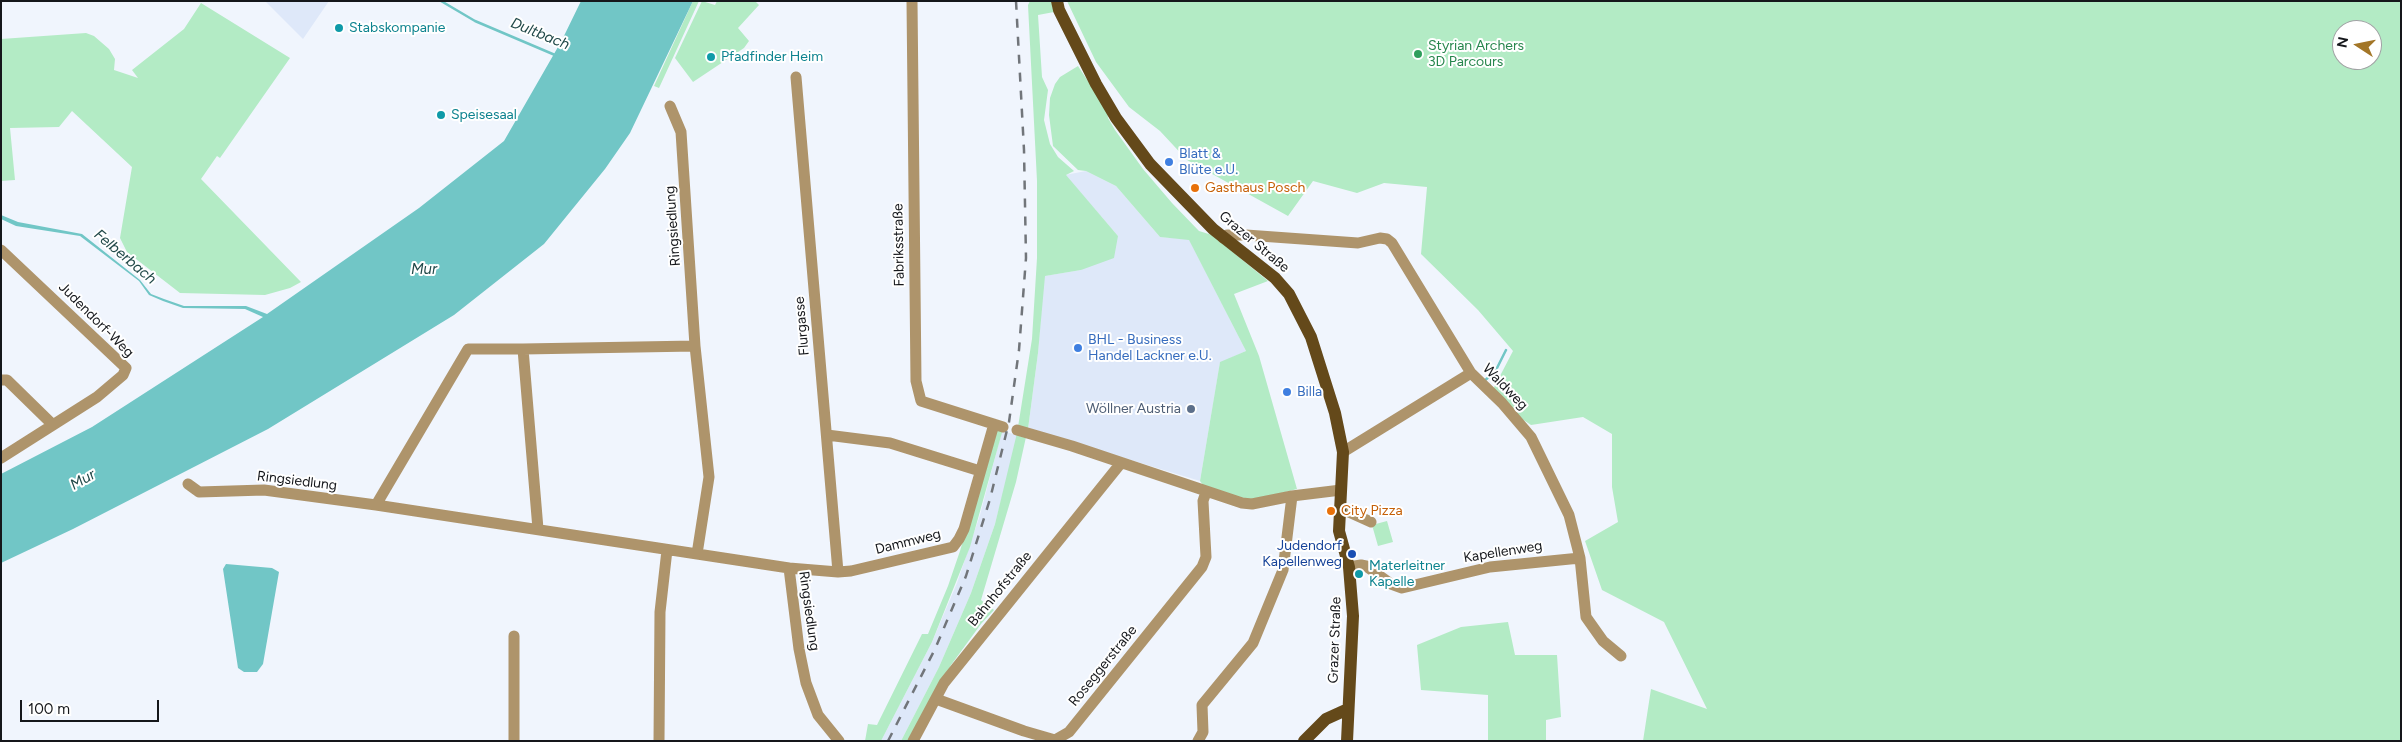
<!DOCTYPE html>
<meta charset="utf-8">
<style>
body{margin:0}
#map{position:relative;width:2402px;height:742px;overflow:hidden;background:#f0f5fd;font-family:Figtree,sans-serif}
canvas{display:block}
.frame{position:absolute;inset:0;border:2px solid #15171b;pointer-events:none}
.north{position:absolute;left:2332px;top:20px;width:50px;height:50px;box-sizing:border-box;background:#fff;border:1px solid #a1a2a4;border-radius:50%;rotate:281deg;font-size:14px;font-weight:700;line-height:20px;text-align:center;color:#15171b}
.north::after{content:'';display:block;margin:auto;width:18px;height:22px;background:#a37627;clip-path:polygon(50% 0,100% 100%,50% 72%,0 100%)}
.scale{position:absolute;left:20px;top:700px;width:139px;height:22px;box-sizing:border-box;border:2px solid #15171b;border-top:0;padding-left:6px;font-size:15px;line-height:18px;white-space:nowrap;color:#15171b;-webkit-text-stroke:4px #fff;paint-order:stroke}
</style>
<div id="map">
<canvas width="2402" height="742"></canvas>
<div class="frame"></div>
<div class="north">N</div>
<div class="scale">100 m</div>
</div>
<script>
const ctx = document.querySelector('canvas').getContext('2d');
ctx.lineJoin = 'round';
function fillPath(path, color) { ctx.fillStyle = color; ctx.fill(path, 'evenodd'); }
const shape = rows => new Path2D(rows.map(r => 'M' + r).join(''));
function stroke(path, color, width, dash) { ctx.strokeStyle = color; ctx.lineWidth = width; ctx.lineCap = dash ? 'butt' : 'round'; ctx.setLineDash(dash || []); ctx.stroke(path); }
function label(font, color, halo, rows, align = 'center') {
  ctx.font = font + ' Figtree,sans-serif'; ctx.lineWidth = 4; ctx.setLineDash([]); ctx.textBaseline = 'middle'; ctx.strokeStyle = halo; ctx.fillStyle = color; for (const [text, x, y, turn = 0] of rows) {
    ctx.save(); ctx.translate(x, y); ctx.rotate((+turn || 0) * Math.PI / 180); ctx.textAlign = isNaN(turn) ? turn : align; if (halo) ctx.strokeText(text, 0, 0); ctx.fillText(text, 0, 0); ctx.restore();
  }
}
fillPath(shape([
 [265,1,329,1,303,39],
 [1086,171,1116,186,1160,237,1189,239,1246,351,1220,363,1200,481,1028,429,1038,353,1044,276,1081,270,1118,236,1065,175],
 [1002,431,1017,435,1016,444,995,524,971,593,939,667,901,741,881,741,932,642,957,583,980,515]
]), '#dee8f9');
fillPath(shape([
 [693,1,699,1,659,88,654,86],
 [702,1,715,5,717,1,755,1,759,5,738,28,749,41,744,48,693,82,675,58],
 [1030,1,1051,1,1054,12,1038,15,1042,77,1048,90,1044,120,1050,144,1058,157,1074,171,1066,175,1118,236,1114,258,1081,270,1045,276,1038,353,1028,429,1018,427,1032,339,1037,258,1037,181,1028,5],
 [1067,1,2401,1,2401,741,1643,741,1651,689,1707,709,1664,622,1602,590,1585,541,1618,522,1612,487,1612,434,1583,417,1531,425,1489,397,1513,351,1478,310,1421,254,1427,187,1384,183,1357,193,1313,181,1288,216,1187,160,1160,131,1129,107,1096,62],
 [2342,30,2372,30,2372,60,2342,60],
 [201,3,290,58,220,158,217,156,201,179,301,282,290,288,265,295,180,293,127,252,120,238,132,167,72,111,59,127,10,128,15,180,1,181,1,39,86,33,94,36,109,49,115,59,114,70,138,78,132,70,184,29],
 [1078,66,1107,110,1108,118,1115,130,1143,169,1172,203,1199,231,1212,235,1268,281,1234,294,1259,356,1297,489,1251,501,1203,485,1200,481,1220,362,1246,351,1189,240,1160,237,1116,186,1086,171,1078,170,1053,146,1049,115,1050,98,1055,84,1060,77],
 [1003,429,970,547,932,642,881,741,865,741,868,724,877,725,922,634,928,634,948,586,960,551,995,431],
 [1017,433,1026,437,1016,482,981,600,994,610,981,624,951,665,908,741,901,741,939,667,971,593,995,524],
 [1387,521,1393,542,1378,546,1372,525],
 [1508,622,1515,655,1557,655,1561,717,1546,720,1546,741,1488,741,1488,695,1421,690,1417,645,1461,627]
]), '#b3ebc5');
fillPath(shape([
 [581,1,693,1,630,133,605,169,544,244,454,315,268,429,73,529,1,563,1,474,92,427,263,317,245,309,183,308,163,301,149,295,139,281,80,236,16,226,1,219,1,215,18,222,82,234,140,280,151,294,164,299,184,306,246,306,267,314,419,208,504,141,562,40],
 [226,564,272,568,279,572,263,664,257,672,244,672,238,668,223,569]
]), '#71c6c6');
stroke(shape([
 [441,1,475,21,555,55],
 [1484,381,1495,372,1506,350]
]), '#71c6c6', 2.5);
stroke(shape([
 [912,1,916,381,921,401,1003,427],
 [796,77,838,572],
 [670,106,681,132,695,346],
 [1223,238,1227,235,1246,235,1358,243,1380,238,1387,239,1392,243,1471,373,1502,403,1531,437,1569,515,1580,558,1586,617,1603,641,1621,656],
 [1,250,126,368,123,375,97,397,1,458],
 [523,349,695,346,709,477,697,554],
 [1,380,7,380,52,424],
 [1017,430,1072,446,1242,503,1252,504,1292,496,1341,490],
 [827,435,890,443,980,471],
 [1343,452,1471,373],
 [188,484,199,492,264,490,376,505,789,568,799,649,806,683,818,715,839,741],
 [376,505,468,349,523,349,538,529],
 [1340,508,1371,522],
 [1349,567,1361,565,1366,566,1391,584,1402,588,1490,567,1580,558],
 [789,568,838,572,851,571,953,547,959,539,964,529,994,424],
 [936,699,1024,731,1055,740,1069,732,1202,567,1206,557,1203,501,1206,492],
 [514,741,514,636],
 [659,741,660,612,667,550],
 [913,741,944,683,1121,463],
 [1198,741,1203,732,1202,705,1253,643,1283,570,1292,496]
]), '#ae946b', 11);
stroke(shape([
 [1057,1,1059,10,1096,84,1116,118,1150,164,1213,229,1275,278,1289,294,1311,337,1335,413,1343,452,1339,531,1349,567,1353,616,1347,741],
 [1304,741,1326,719,1348,709]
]), '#64491a', 12);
stroke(shape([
 [888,741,935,649,966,576,990,499,1009,422,1019,350,1026,258,1024,150,1016,1]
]), '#71757a', 2.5, [9, 9]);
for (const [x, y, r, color] of [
 [339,28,5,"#0f9aa8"],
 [1418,54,5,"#2e9e5b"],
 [711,57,5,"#0f9aa8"],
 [441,115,5,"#0f9aa8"],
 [1169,162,5,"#3f7fe0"],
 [1195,188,5,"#e8710a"],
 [1078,348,5,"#3f7fe0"],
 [1287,392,5,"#3f7fe0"],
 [1191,409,5,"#5c6f8a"],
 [1331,511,5,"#e8710a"],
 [1352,554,5,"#1a4fb4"],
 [1359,574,5,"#0f9aa8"]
]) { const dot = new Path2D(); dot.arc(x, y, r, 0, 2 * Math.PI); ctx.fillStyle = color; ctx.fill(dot); stroke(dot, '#fff', 2); }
label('14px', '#0d838f', '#fff', [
 ["Stabskompanie",349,28],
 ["Pfadfinder Heim",721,57],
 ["Speisesaal",451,115],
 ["Materleitner",1369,566],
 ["Kapelle",1369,582]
], 'left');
label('14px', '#27864d', '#fff', [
 ["Styrian Archers",1428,46],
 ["3D Parcours",1428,62]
], 'left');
label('14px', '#366cbe', '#fff', [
 ["Blatt &",1179,154],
 ["Blüte e.U.",1179,170],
 ["BHL - Business",1088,340],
 ["Handel Lackner e.U.",1088,356],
 ["Billa",1297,392]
], 'left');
label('14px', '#c56008', '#fff', [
 ["Gasthaus Posch",1205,188],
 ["City Pizza",1341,511]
], 'left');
label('14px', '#15171b', '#fff', [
 ["Ringsiedlung",673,226,-94],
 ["Grazer Straße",1254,242,40],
 ["Fabriksstraße",899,245,-91],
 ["Judendorf-Weg",96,320,45],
 ["Flurgasse",802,326,-95],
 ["Waldweg",1505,387,46],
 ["Ringsiedlung",297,481,7],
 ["Dammweg",908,542,-14],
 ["Kapellenweg",1503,552,-9],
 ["Bahnhofstraße",1000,589,-51],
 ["Ringsiedlung",809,611,82],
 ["Grazer Straße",1335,640,-88],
 ["Roseggerstraße",1103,666,-51]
]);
label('14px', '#4e5e75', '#fff', [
 ["Wöllner Austria",1181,409]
], 'right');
label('14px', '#164399', '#fff', [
 ["Judendorf",1342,546],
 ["Kapellenweg",1342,562]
], 'right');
label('italic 15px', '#214949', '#fff', [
 ["Dultbach",540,34,22],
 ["Felberbach",125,257,40],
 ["Mur",424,270],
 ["Mur",83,480,-30]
]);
</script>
